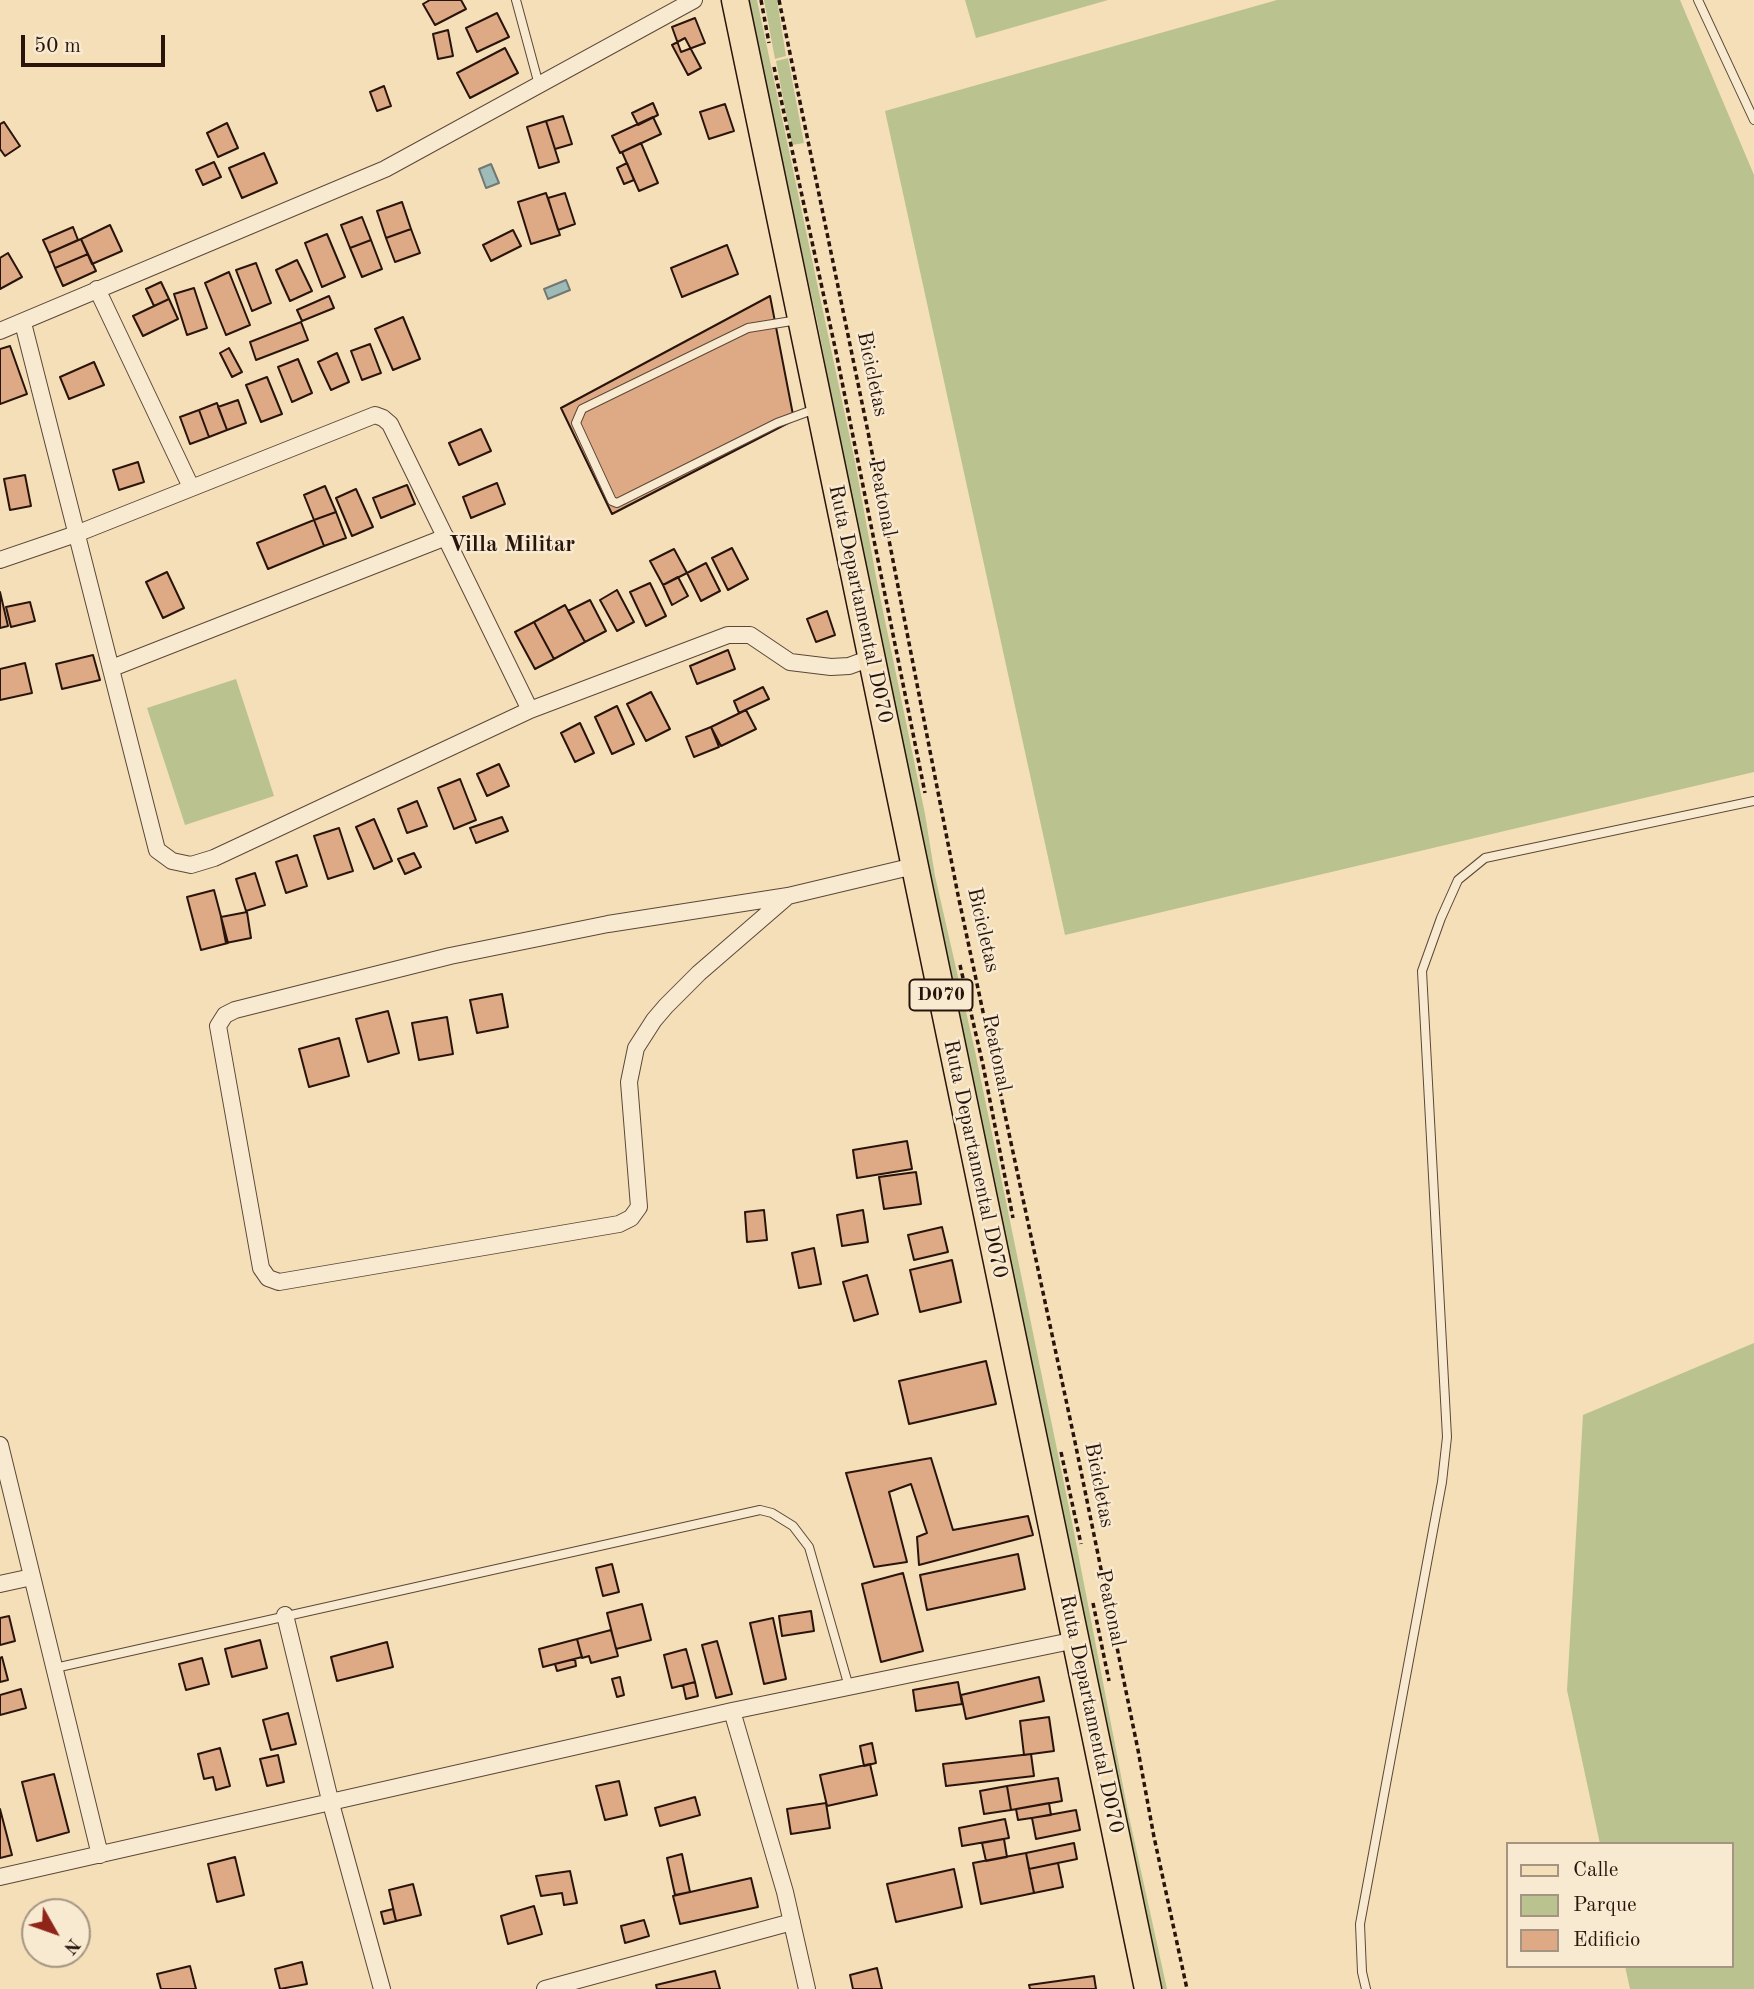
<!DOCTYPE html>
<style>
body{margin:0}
#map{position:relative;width:1754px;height:1989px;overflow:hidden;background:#f5dfb8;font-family:"Old Standard TT",serif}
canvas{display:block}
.legend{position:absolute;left:1506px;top:1842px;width:228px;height:126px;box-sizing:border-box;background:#f8ead1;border:2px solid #a59482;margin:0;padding:9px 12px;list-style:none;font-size:21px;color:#29140c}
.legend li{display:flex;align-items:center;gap:14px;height:35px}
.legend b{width:35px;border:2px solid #a59482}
.north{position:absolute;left:21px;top:1898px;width:70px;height:70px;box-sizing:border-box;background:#f8ead1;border:2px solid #a59482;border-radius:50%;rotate:130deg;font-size:19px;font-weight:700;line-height:28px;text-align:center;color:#29140c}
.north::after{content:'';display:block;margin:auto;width:24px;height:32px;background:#8f2418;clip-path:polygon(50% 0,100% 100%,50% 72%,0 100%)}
.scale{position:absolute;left:21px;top:35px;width:144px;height:32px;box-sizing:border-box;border:4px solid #29140c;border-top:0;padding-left:9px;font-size:21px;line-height:24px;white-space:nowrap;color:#29140c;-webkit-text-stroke:5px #f8ead1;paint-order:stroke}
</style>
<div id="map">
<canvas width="1754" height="1989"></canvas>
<ul class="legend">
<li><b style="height:9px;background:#f5dfb8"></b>Calle</li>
<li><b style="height:19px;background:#bac290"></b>Parque</li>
<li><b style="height:19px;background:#deaa85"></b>Edificio</li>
</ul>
<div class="north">N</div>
<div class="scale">50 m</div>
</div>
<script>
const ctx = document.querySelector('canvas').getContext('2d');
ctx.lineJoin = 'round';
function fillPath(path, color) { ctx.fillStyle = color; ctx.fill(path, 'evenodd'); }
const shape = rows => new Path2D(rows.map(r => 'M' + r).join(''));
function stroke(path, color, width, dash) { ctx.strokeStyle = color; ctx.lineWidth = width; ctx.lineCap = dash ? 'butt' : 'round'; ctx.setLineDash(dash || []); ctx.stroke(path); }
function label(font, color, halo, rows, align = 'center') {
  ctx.font = font + ' "Old Standard TT",serif'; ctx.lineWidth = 5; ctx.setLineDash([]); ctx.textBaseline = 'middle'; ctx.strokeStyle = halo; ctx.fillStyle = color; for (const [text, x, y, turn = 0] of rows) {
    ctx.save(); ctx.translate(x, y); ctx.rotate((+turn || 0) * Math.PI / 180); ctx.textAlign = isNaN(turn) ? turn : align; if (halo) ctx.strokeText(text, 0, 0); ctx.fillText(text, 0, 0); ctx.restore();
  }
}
fillPath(shape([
 [746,0,757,0,855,462,877,582,925,814,935,876,975,1051,1074,1532,1128,1812,1167,1989,1159,1989,976,1093,865,576,818,325],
 [764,0,777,0,786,56,775,59],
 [965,0,1108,0,976,38],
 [1277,0,1680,0,1754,175,1754,772,1065,935,885,111],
 [788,58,804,143,792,145,776,61],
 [236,679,274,796,185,825,147,708],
 [1754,1343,1754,1989,1630,1989,1625,1966,1731,1966,1731,1844,1600,1844,1567,1690,1583,1415]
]), '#bac290');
const water = shape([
 [491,164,499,183,486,188,479,169,491,164],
 [566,280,570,290,548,299,544,289,566,280]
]);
fillPath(water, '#9fbbb7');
stroke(water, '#707873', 2);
const building = shape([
 [430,0,461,0,466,9,435,25,423,4,430,0],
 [497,13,509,37,477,52,466,28,497,13],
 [695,18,705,43,681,52,672,27,695,18],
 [448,30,453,56,438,59,433,34,448,30],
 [685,38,701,68,688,75,672,45,685,38],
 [505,48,518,73,470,98,457,73,505,48],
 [384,86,391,106,377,111,370,92,384,86],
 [653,103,658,115,638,125,632,113,653,103],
 [725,104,734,131,709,139,700,112,725,104],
 [563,116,572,144,555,149,546,121,563,116],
 [653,117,661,134,620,153,612,136,653,117],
 [546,121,559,162,539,168,527,127,546,121],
 [4,122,20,146,5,156,0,149,0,124,4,122],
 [227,123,238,148,218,157,207,133,227,123],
 [641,143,658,183,639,191,622,152,641,143],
 [264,153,277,183,242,198,229,168,264,153],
 [214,162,221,177,203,185,196,170,214,162],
 [627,163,634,180,624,184,617,168,627,163],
 [546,193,560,235,531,244,518,202,546,193],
 [565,193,575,224,558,230,548,198,565,193],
 [402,202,411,229,386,238,377,211,402,202],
 [362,217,371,240,350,248,341,225,362,217],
 [110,225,122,251,92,264,81,239,110,225],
 [73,227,78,240,49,253,43,240,73,227],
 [411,229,420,253,395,262,386,238,411,229],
 [513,230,521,246,491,261,483,245,513,230],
 [327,234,345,277,322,287,305,243,327,234],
 [81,239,88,254,55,268,49,253,81,239],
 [371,240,382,269,362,277,350,248,371,240],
 [727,245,738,274,682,297,671,268,727,245],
 [8,253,22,277,0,289,0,258,8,253],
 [88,254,96,271,63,286,55,268,88,254],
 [297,260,312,291,290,301,276,270,297,260],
 [256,263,271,303,252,311,236,270,256,263],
 [229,272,250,325,226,335,205,283,229,272],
 [161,282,169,299,154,306,146,289,161,282],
 [194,288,207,328,187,335,174,294,194,288],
 [329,296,334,308,302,321,297,310,329,296],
 [770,296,794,420,612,514,561,408,770,296],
 [169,299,178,319,143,336,133,316,169,299],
 [403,317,420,359,393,370,375,329,403,317],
 [301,322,308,340,256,360,250,342,301,322],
 [370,344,381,373,362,380,351,351,370,344],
 [10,346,27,394,0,404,0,349,10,346],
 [229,348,242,372,232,377,220,353,229,348],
 [337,353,349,382,331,390,318,362,337,353],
 [298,359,312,393,292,402,278,367,298,359],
 [94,362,104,385,69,399,60,377,94,362],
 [267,377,282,414,261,422,246,385,267,377],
 [238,400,246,423,227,430,218,407,238,400],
 [217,403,227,430,209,437,199,410,217,403],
 [199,410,209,437,190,444,180,417,199,410],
 [481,429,491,451,459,465,449,443,481,429],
 [138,462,144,482,119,490,113,470,138,462],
 [25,475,31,506,10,510,4,479,25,475],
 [497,483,505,504,471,518,463,497,497,483],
 [407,485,415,504,381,518,373,498,407,485],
 [325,486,336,512,314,520,304,495,325,486],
 [356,489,373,527,352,536,336,498,356,489],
 [336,512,346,538,324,546,314,520,336,512],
 [314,520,324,546,268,569,257,543,314,520],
 [732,548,748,579,728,590,712,558,732,548],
 [674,549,687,573,663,585,650,561,674,549],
 [706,563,720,591,701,601,687,573,706,563],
 [167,572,184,608,163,618,146,582,167,572],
 [678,577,688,596,672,605,663,585,678,577],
 [650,583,666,616,646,626,630,592,650,583],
 [617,590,634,622,617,631,600,600,617,590],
 [0,592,8,626,0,628,0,592],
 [590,600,606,631,585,642,568,611,590,600],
 [30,602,35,621,11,627,6,607,30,602],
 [565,605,585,642,554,659,534,622,565,605],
 [827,611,835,635,816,642,807,619,827,611],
 [534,622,554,659,535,669,515,632,534,622],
 [728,650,735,669,697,684,690,666,728,650],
 [93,655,100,680,62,689,56,664,93,655],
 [25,663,32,693,0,700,0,669,25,663],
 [763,687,769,699,739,713,734,701,763,687],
 [651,692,670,729,646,741,627,704,651,692],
 [617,706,634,744,612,754,595,717,617,706],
 [746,710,756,729,721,746,711,727,746,710],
 [580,723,594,753,575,762,561,733,580,723],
 [711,727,719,747,694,757,686,737,711,727],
 [499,764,509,786,487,796,477,774,499,764],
 [460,779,476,820,454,829,438,788,460,779],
 [417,801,427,826,407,833,398,809,417,801],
 [502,817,508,831,476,843,470,828,502,817],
 [374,819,392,861,374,869,356,827,374,819],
 [339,828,353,871,328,879,314,836,339,828],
 [414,853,421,867,405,874,398,859,414,853],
 [297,855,307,886,286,893,276,862,297,855],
 [255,873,265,905,246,911,236,879,255,873],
 [214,890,228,943,201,950,187,897,214,890],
 [247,912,251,938,226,943,221,917,247,912],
 [502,994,508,1027,477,1033,470,1000,502,994],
 [388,1011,399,1053,368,1062,356,1019,388,1011],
 [447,1017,453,1054,419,1060,412,1023,447,1017],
 [339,1038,349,1076,309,1087,299,1049,339,1038],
 [907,1141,912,1169,857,1178,853,1150,907,1141],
 [916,1172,921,1204,884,1209,879,1177,916,1172],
 [764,1210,767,1240,747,1242,745,1212,764,1210],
 [863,1210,868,1242,842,1246,837,1215,863,1210],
 [942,1227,948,1252,914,1260,908,1235,942,1227],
 [814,1248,821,1284,799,1288,792,1253,814,1248],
 [952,1260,961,1302,920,1312,910,1270,952,1260],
 [867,1275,878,1314,854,1321,843,1282,867,1275],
 [986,1361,996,1404,909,1424,899,1381,986,1361],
 [931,1458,953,1530,1028,1516,1033,1535,919,1565,917,1537,927,1533,911,1484,889,1492,907,1562,874,1567,846,1473,931,1458],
 [1018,1554,1025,1589,927,1610,920,1575,1018,1554],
 [612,1564,619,1592,603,1596,596,1568,612,1564],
 [903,1573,923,1651,881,1662,862,1584,903,1573],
 [642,1604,651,1640,616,1649,607,1613,642,1604],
 [811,1611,814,1631,782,1636,779,1616,811,1611],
 [9,1616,15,1641,0,1645,0,1618,9,1616],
 [773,1618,786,1679,764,1684,750,1623,773,1618],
 [611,1630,618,1656,591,1663,589,1656,582,1658,577,1639,611,1630],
 [577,1639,582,1657,543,1667,539,1649,577,1639],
 [260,1640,267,1668,232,1677,225,1649,260,1640],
 [717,1641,732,1694,716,1698,702,1645,717,1641],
 [387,1642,393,1667,337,1681,331,1657,387,1642],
 [686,1649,695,1682,672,1688,664,1655,686,1649],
 [2,1657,8,1680,0,1682,0,1658,2,1657],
 [202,1658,209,1684,186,1690,179,1664,202,1658],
 [575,1659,576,1666,557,1671,555,1664,575,1659],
 [620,1677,624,1695,617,1697,612,1679,620,1677],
 [1039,1677,1044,1701,966,1719,961,1695,1039,1677],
 [695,1682,698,1696,686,1699,683,1685,695,1682],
 [958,1682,962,1704,916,1711,913,1690,958,1682],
 [21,1689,26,1708,0,1715,0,1695,21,1689],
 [288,1713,296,1744,271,1750,263,1720,288,1713],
 [1049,1717,1054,1751,1024,1755,1020,1721,1049,1717],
 [872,1743,876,1763,864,1766,860,1746,872,1743],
 [220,1748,230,1786,216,1790,213,1777,204,1779,198,1754,220,1748],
 [1031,1754,1034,1776,946,1786,943,1764,1031,1754],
 [278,1755,284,1782,267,1786,260,1759,278,1755],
 [870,1764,877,1795,827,1806,820,1775,870,1764],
 [54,1774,69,1832,37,1841,22,1782,54,1774],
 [1058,1778,1062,1801,1011,1810,1007,1786,1058,1778],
 [619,1781,627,1815,605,1820,596,1786,619,1781],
 [1007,1786,1011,1810,984,1814,980,1791,1007,1786],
 [695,1797,700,1815,660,1826,655,1808,695,1797],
 [826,1803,830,1828,791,1834,787,1809,826,1803],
 [1049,1803,1051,1815,1018,1820,1016,1809,1049,1803],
 [0,1809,12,1855,0,1858,0,1809],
 [1076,1810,1080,1830,1036,1839,1032,1818,1076,1810],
 [1005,1819,1009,1838,962,1846,959,1828,1005,1819],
 [1004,1839,1007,1857,986,1861,982,1843,1004,1839],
 [1074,1843,1077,1859,1029,1869,1026,1853,1074,1843],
 [1026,1853,1034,1893,981,1904,973,1863,1026,1853],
 [682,1854,690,1892,675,1895,667,1858,682,1854],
 [235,1857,244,1895,217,1902,208,1864,235,1857],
 [1058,1863,1063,1887,1034,1893,1029,1869,1058,1863],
 [954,1869,962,1907,896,1922,887,1884,954,1869],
 [570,1871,577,1903,564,1905,562,1893,541,1896,536,1876,570,1871],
 [751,1878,758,1907,680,1924,673,1896,751,1878],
 [413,1884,421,1915,396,1921,389,1890,413,1884],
 [534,1906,542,1934,508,1944,501,1916,534,1906],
 [393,1909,396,1921,384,1924,381,1912,393,1909],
 [644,1920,649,1936,625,1943,621,1926,644,1920],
 [302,1962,307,1984,280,1989,275,1969,302,1962],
 [190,1966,196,1989,161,1989,157,1974,190,1966],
 [877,1968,882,1989,853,1989,850,1975,877,1968],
 [715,1971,720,1989,657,1989,656,1985,715,1971],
 [1094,1976,1096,1989,1030,1989,1029,1985,1094,1976]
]);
fillPath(building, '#deaa85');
stroke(building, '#29140c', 2);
const service = shape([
 [516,0,539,85],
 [1698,0,1754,120],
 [798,320,748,328,582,409,576,423,612,501,617,503,777,423,818,408],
 [55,1668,760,1510,772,1513,793,1526,809,1547,849,1687],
 [1366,1989,1362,1972,1360,1924,1442,1482,1447,1437,1422,971,1441,918,1458,880,1485,858,1754,801]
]);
const minor = shape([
 [97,289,191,487],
 [23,323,157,850,172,861,191,865,214,858,530,710,728,635,750,635,790,662,831,667,849,666,871,658],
 [0,331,385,169,694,0],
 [0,560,76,534,375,415,383,418,390,424,530,710],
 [112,668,446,537],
 [788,896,699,973,666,1006,654,1020,636,1048,629,1082,639,1207,631,1218,619,1224,279,1282,268,1278,261,1268,218,1026,225,1015,235,1010,450,956,608,924,788,896,914,866],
 [0,1445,100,1855],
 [0,1584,32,1577],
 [285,1615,330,1800,382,1989],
 [732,1711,785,1892,807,1989],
 [0,1877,732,1711,1076,1640],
 [545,1989,792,1922]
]);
const primary = shape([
 [735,0,1148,1989]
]);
stroke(service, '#5c4737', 10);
stroke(minor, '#5c4737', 18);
stroke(primary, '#29140c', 29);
stroke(shape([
 [761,0,769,43],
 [779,0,868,432,958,895,1075,1442,1138,1750,1154,1837,1187,1989],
 [774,67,836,352,925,793],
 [960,965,983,1065,1013,1218],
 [1061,1452,1081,1544],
 [1093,1603,1109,1681]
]), '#29140c', 3.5, [5, 3.5]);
stroke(service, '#f8ead1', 8);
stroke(minor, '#f8ead1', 16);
stroke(primary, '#f5dfb8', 26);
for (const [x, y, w] of [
 [941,995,63]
]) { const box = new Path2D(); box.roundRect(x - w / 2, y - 15.5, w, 31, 5); ctx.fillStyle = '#f8ead1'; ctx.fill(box); stroke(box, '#29140c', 2); }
label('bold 19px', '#29140c', null, [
 ["D070",941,995]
]);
label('21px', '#29140c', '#f8ead1', [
 ["Bicicletas",872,374,78],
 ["Peatonal",882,498,79],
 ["Ruta Departamental D070",860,604,78],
 ["Bicicletas",983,930,77],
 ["Peatonal",996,1053,78],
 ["Ruta Departamental D070",975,1159,78],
 ["Bicicletas",1099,1485,79],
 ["Peatonal",1110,1608,78],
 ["Ruta Departamental D070",1091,1714,78]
]);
label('bold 23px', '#29140c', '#f8ead1', [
 ["Villa Militar",512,545]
]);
</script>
